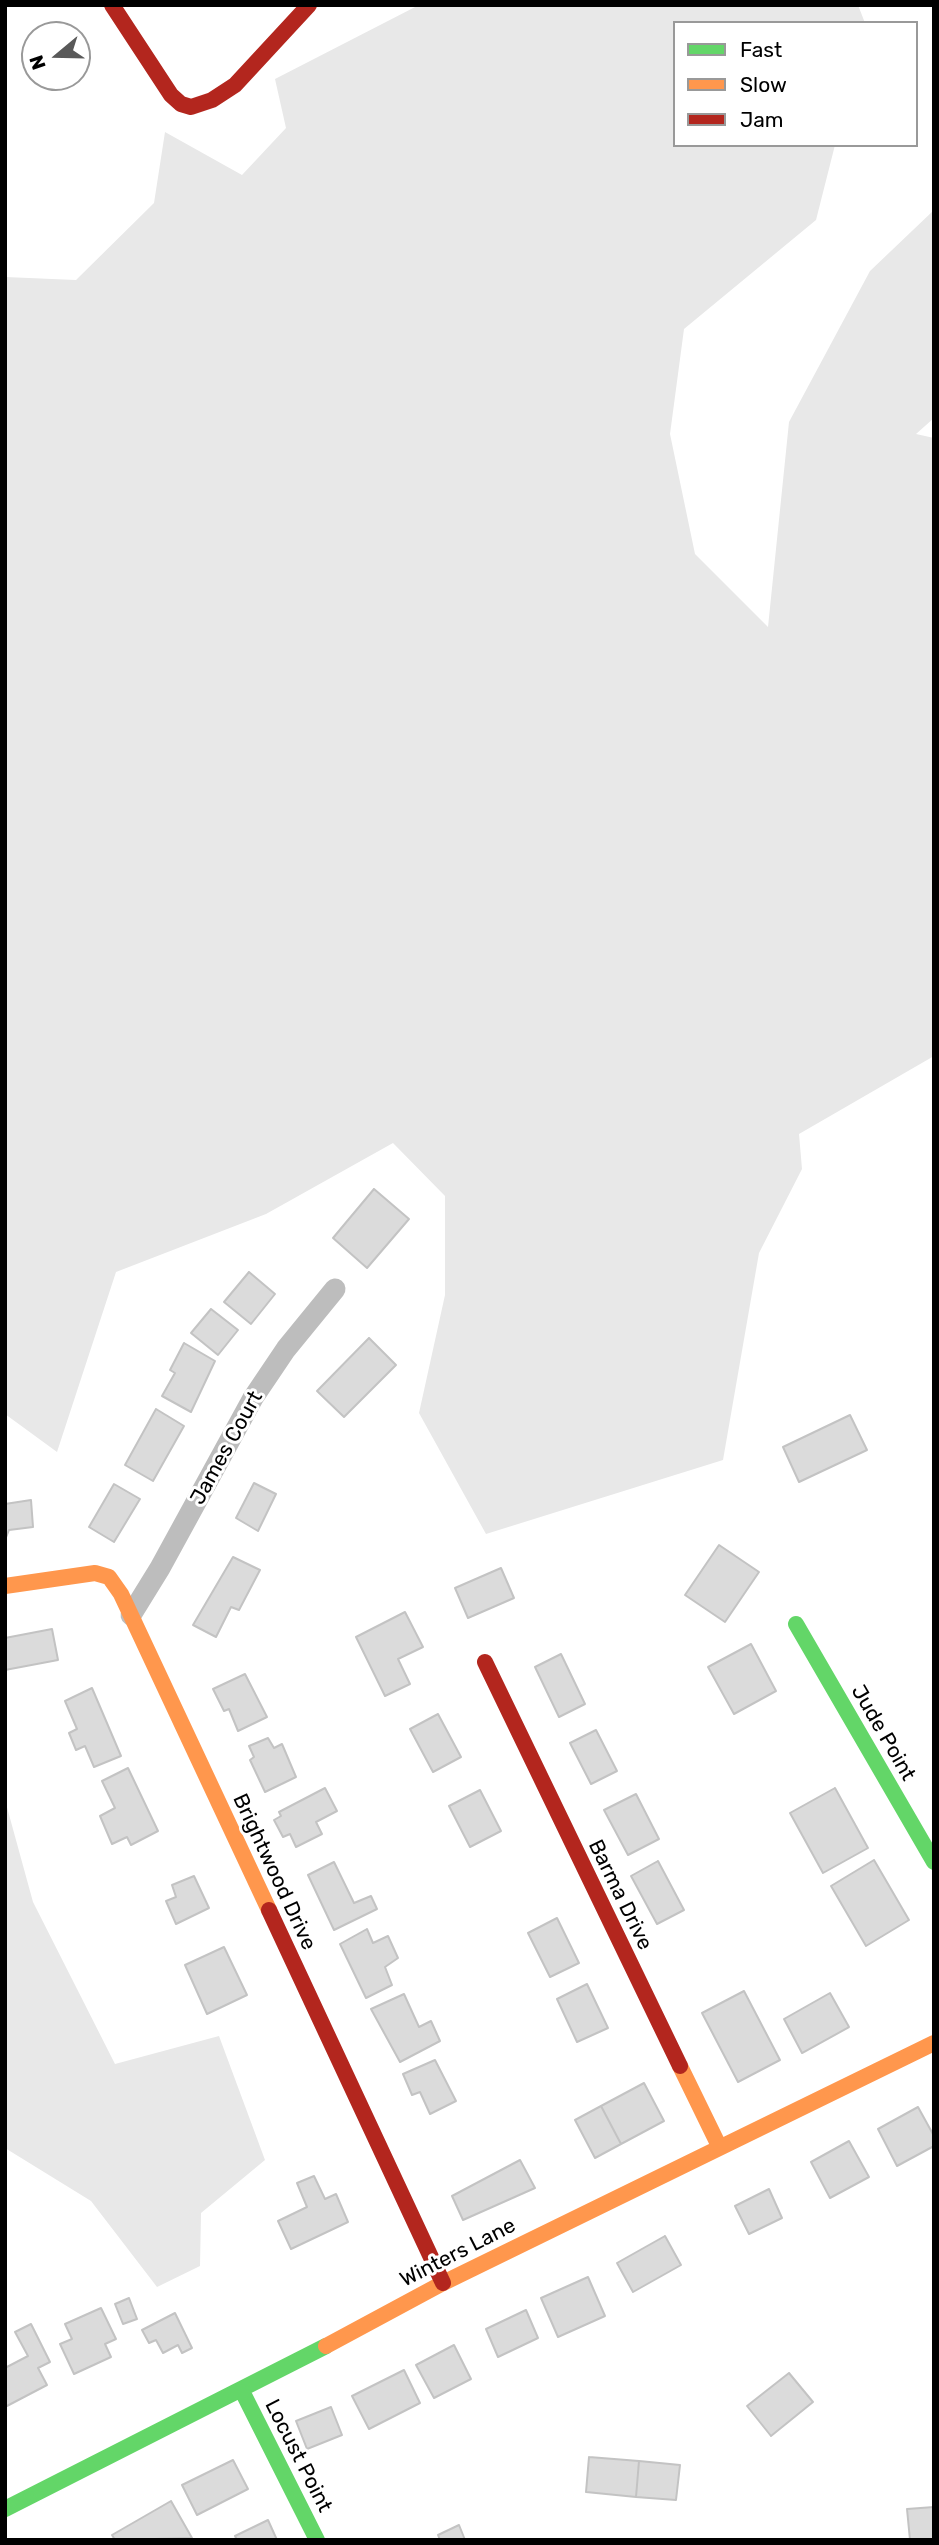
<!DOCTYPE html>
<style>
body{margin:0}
#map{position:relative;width:939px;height:2545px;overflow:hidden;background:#fff;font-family:Rubik,sans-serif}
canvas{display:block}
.frame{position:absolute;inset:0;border:7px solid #000;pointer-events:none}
.legend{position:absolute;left:673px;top:21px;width:245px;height:126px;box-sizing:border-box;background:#fff;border:2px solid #999;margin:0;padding:9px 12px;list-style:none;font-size:21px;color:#000}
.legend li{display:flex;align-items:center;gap:14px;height:35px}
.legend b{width:35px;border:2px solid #999}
.north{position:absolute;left:21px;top:21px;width:70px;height:70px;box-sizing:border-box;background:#fff;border:2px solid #999;border-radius:50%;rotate:251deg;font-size:19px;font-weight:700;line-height:28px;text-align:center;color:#000}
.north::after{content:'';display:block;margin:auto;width:24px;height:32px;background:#595959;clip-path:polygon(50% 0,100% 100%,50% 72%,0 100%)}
</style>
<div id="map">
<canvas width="939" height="2545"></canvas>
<div class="frame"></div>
<ul class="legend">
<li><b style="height:9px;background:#63d668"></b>Fast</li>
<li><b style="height:9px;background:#ff974d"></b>Slow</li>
<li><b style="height:9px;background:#b3261e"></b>Jam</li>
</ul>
<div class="north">N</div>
</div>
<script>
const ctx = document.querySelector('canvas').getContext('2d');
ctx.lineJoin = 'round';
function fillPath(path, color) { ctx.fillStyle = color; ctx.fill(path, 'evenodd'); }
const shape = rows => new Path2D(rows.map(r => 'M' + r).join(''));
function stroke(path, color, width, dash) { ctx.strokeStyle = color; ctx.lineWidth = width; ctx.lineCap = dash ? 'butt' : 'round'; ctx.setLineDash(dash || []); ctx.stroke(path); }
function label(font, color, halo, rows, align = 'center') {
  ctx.font = font + ' Rubik,sans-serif'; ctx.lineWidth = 6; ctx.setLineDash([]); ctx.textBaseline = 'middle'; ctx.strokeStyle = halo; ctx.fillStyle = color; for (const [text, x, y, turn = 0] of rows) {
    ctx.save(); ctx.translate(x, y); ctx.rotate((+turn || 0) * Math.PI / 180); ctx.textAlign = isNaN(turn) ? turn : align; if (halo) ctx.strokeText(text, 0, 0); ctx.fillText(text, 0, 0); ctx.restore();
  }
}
fillPath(shape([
 [419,5,858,5,865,23,675,23,675,145,835,145,816,220,684,329,670,434,695,554,768,627,789,422,870,271,934,210,934,418,916,434,934,438,934,1056,799,1134,802,1169,759,1253,723,1460,486,1534,419,1413,445,1295,445,1196,393,1143,266,1214,116,1272,57,1452,5,1414,5,277,76,280,154,203,165,132,242,175,286,128,275,79],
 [5,1800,33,1902,115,2064,219,2036,265,2160,201,2213,200,2266,157,2287,91,2201,5,2148]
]), '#e8e8e8');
const building = shape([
 [374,1189,409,1219,367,1268,333,1238,374,1189],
 [249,1272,275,1294,251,1324,224,1302,249,1272],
 [211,1309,238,1330,218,1355,191,1333,211,1309],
 [369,1338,396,1365,344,1417,317,1391,369,1338],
 [184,1343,215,1361,191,1412,162,1396,175,1373,170,1370,184,1343],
 [156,1409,184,1426,153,1481,125,1465,156,1409],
 [850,1415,867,1450,799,1482,783,1447,850,1415],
 [254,1483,276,1494,258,1531,236,1518,254,1483],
 [114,1484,140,1499,114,1542,89,1527,114,1484],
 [31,1500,33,1527,9,1530,5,1540,5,1504,31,1500],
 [719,1545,759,1572,725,1622,685,1595,719,1545],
 [233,1557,260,1570,239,1610,231,1607,216,1637,193,1625,233,1557],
 [501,1568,514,1598,468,1618,455,1588,501,1568],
 [405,1612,423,1647,398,1659,410,1684,385,1696,356,1637,405,1612],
 [52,1629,58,1660,5,1670,5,1638,52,1629],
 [751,1644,776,1691,734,1714,708,1667,751,1644],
 [561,1654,585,1704,559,1717,535,1667,561,1654],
 [245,1674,267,1717,238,1731,229,1709,224,1711,213,1689,245,1674],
 [92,1688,121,1756,94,1767,85,1746,76,1750,69,1733,77,1729,65,1701,92,1688],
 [438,1714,461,1757,433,1772,410,1729,438,1714],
 [596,1730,617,1771,591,1784,570,1743,596,1730],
 [268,1738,274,1748,282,1744,296,1777,265,1792,250,1760,254,1757,249,1746,268,1738],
 [128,1768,158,1831,131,1845,127,1837,112,1844,100,1816,115,1808,102,1781,128,1768],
 [325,1788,337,1811,316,1822,322,1834,296,1847,290,1834,283,1837,274,1820,281,1816,279,1812,325,1788],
 [835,1788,868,1848,823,1873,790,1813,835,1788],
 [480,1790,501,1831,470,1847,449,1806,480,1790],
 [636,1794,659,1839,628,1855,604,1810,636,1794],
 [874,1860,909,1920,866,1946,831,1886,874,1860],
 [658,1861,684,1910,657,1924,631,1876,658,1861],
 [334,1862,354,1903,371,1896,377,1909,334,1930,308,1875,334,1862],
 [194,1876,209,1908,176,1924,166,1901,176,1897,172,1885,194,1876],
 [557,1918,579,1963,550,1977,528,1933,557,1918],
 [367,1929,373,1943,388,1936,398,1958,385,1967,392,1985,366,1998,340,1944,367,1929],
 [224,1947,247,1995,207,2014,185,1965,224,1947],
 [587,1984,608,2028,577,2042,557,1999,587,1984],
 [744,1991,780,2060,738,2082,702,2013,744,1991],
 [830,1993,849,2027,802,2053,784,2019,830,1993],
 [404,1994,419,2027,431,2021,440,2041,400,2062,371,2009,404,1994],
 [435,2060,456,2101,430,2114,420,2092,412,2095,403,2074,435,2060],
 [644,2083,664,2121,621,2144,601,2106,644,2083],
 [601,2106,621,2144,595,2158,575,2120,601,2106],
 [918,2107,934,2136,934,2146,897,2166,878,2129,918,2107],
 [849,2141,869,2177,830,2198,811,2162,849,2141],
 [520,2160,535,2188,463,2220,452,2196,520,2160],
 [314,2176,325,2199,336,2194,348,2222,291,2249,278,2221,307,2207,297,2183,314,2176],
 [769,2189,782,2218,749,2234,735,2206,769,2189],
 [665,2236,681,2265,633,2292,617,2263,665,2236],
 [588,2277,605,2316,558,2337,541,2298,588,2277],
 [129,2298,137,2319,123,2324,115,2304,129,2298],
 [101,2308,116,2339,105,2344,111,2357,74,2374,60,2344,72,2339,65,2324,101,2308],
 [526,2310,538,2338,498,2357,486,2329,526,2310],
 [175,2313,192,2348,182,2353,178,2345,163,2353,156,2340,149,2343,142,2330,175,2313],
 [31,2324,50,2362,38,2368,47,2385,5,2407,5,2368,28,2356,15,2332,31,2324],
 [454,2345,471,2379,434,2398,416,2365,454,2345],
 [404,2370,420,2403,369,2429,352,2396,404,2370],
 [789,2373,813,2402,771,2436,747,2406,789,2373],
 [331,2407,342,2435,307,2449,296,2421,331,2407],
 [589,2457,639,2461,636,2497,586,2492,589,2457],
 [233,2460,248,2489,197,2515,182,2485,233,2460],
 [639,2461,680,2465,676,2500,636,2497,639,2461],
 [171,2501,192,2538,115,2540,112,2535,171,2501],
 [934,2507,934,2540,910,2540,907,2509,934,2507],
 [268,2520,277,2540,237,2540,235,2536,268,2520],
 [459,2525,465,2540,440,2540,438,2535,459,2525]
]);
fillPath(building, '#dbdbdb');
stroke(building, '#c3c3c3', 2);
stroke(shape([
 [131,1615,160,1568,253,1398,286,1349,335,1289]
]), '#bdbdbd', 21);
stroke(shape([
 [796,1624,934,1862],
 [242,2391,317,2540],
 [5,2509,326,2346]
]), '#63d668', 16);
stroke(shape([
 [5,1586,95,1573,109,1577,121,1594,269,1910],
 [680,2066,719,2146],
 [326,2346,443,2283,934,2043]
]), '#ff974d', 16);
stroke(shape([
 [112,5,171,95,181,104,191,107,212,100,235,85,309,5],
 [485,1662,680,2066],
 [269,1910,443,2283]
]), '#b3261e', 16);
label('21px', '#000', '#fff', [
 ["James Court",227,1448,-61],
 ["Jude Point",883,1733,60],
 ["Brightwood Drive",274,1872,65],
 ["Barma Drive",620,1895,64],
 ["Winters Lane",458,2253,-27],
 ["Locust Point",298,2456,63]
]);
</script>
